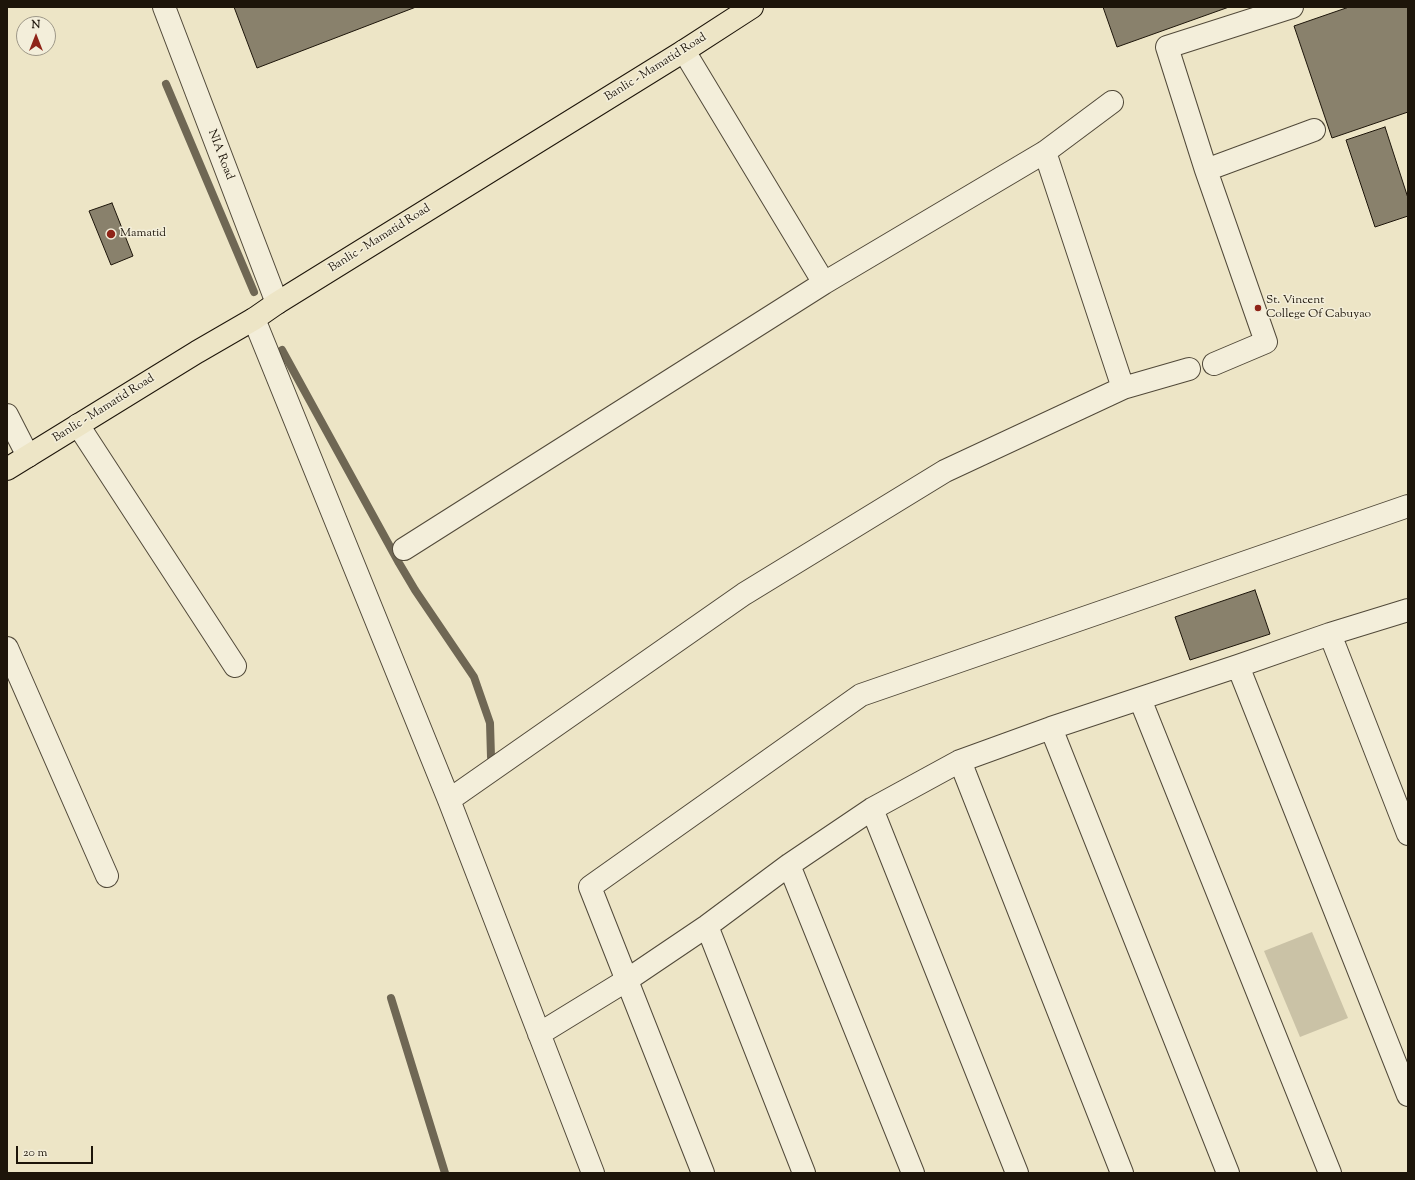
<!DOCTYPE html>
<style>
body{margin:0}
#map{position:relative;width:1415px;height:1180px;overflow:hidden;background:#ede5c6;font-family:"Sorts Mill Goudy",serif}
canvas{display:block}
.frame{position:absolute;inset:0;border:8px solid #1d150a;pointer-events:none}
.north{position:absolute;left:16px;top:16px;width:40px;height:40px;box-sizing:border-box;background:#f3eeda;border:1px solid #9d9787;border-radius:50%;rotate:0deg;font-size:11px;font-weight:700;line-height:16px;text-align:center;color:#1d150a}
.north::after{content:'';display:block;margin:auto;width:14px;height:18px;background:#8f2418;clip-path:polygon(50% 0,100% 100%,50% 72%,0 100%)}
.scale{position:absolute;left:16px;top:1146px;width:77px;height:18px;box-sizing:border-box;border:2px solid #1d150a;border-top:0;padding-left:5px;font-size:12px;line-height:14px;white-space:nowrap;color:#1d150a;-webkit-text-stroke:3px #f3eeda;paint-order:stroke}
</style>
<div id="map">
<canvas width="1415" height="1180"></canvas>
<div class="frame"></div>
<div class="north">N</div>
<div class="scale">20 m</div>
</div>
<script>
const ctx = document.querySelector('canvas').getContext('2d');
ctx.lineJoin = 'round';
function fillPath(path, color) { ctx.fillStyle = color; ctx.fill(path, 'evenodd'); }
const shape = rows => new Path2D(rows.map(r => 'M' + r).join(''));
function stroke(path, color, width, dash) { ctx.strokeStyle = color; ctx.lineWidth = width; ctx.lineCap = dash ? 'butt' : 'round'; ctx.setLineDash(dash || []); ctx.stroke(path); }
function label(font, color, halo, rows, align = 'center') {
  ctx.font = font + ' "Sorts Mill Goudy",serif'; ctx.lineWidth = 3; ctx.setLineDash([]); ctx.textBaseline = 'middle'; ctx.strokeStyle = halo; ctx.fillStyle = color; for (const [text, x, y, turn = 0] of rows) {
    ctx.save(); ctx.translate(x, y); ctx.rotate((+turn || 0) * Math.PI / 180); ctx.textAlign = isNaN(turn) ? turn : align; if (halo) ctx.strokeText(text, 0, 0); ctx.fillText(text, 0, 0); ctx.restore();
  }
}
fillPath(shape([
 [1312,932,1348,1018,1300,1037,1264,951]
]), '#cac2a6');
stroke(shape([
 [166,84,254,292],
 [282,350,399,563,415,590,474,677,490,723,491,757],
 [391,998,445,1173]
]), '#6f6754', 8);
const building = shape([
 [234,7,416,7,257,68,234,7],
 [1103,7,1229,7,1117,47,1103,7],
 [1349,7,1408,7,1408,112,1332,138,1294,26,1349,7],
 [1385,127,1408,198,1408,216,1375,227,1346,140,1385,127],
 [112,203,133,256,111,265,89,211,112,203],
 [1255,590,1270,634,1190,660,1175,617,1255,590]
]);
fillPath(building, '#89816c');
stroke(building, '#1d150a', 1);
const minor = shape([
 [164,7,277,303],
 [684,51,824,283],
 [1045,152,1123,388],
 [1206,170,1314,130],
 [254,319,449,800,593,1173],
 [1214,364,1266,342,1206,170,1167,47,1292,7],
 [7,415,28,456],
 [78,425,235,666],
 [404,549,824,283,1045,152,1112,102],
 [1330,634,1408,834],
 [7,648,107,876],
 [1238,666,1408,1095],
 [1140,699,1330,1173],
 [1051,728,1228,1173],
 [960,761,1122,1173],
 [449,800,744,594,945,471,1123,388,1189,369],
 [872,809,1017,1173],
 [789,865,913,1173],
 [707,926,804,1173],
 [539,1034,627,980,707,926,789,865,872,809,960,761,1051,728,1238,666,1330,634,1408,610],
 [703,1173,590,887,861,695,1408,506]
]);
const major = shape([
 [7,469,197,352,254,319,277,303,684,51,752,7]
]);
stroke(minor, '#514939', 24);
stroke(major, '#1d150a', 24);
stroke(minor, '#f3eeda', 22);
stroke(major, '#ede5c6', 22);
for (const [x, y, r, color] of [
 [111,234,5,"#8f2418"],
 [1258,308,4,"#8f2418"]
]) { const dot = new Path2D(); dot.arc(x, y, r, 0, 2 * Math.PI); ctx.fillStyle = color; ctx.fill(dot); stroke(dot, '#f3eeda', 1.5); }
label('12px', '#1d150a', '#f3eeda', [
 ["Banlic - Mamatid Road",656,68,-32],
 ["NIA Road",220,155,69],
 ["Banlic - Mamatid Road",380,239,-32],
 ["Banlic - Mamatid Road",104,409,-32]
]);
label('12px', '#1d150a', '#f3eeda', [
 ["Mamatid",120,234],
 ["St. Vincent",1266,301],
 ["College Of Cabuyao",1266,315]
], 'left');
</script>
